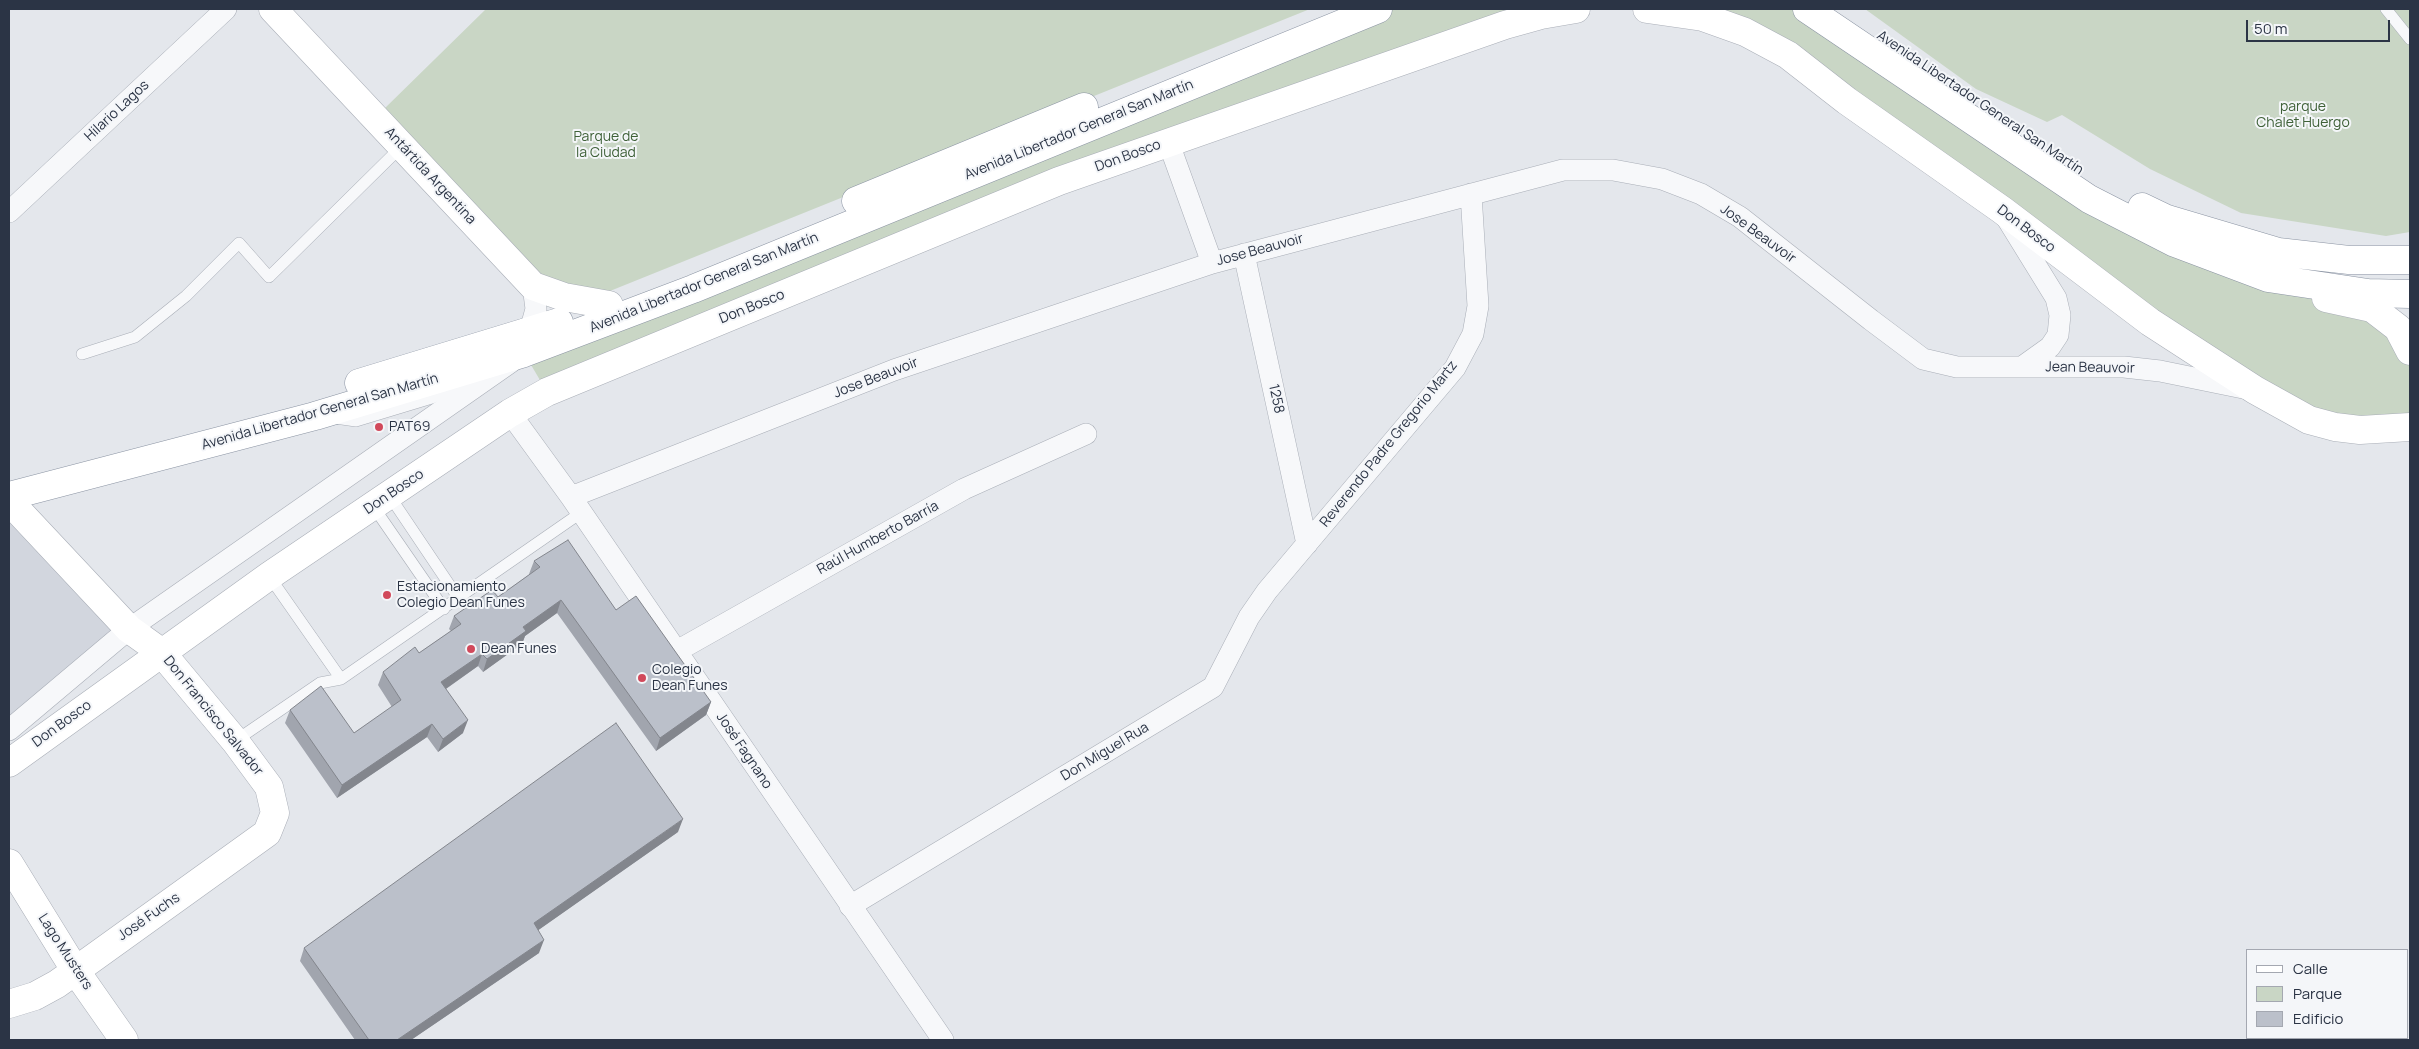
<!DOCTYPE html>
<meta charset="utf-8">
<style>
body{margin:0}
#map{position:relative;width:2419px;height:1049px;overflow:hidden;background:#e4e7ec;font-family:Manrope,sans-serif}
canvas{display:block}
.frame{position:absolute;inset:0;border:10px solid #2b3445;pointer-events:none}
.legend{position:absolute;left:2246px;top:949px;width:162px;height:90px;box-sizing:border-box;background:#f4f6f9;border:1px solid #a4a8b1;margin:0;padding:6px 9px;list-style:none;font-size:15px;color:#2b3445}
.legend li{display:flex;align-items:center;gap:10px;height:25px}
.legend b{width:25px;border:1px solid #a4a8b1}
.scale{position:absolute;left:2246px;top:20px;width:144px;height:22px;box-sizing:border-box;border:2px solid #2b3445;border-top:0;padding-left:6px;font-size:15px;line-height:18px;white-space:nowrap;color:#2b3445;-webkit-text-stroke:4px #f4f6f9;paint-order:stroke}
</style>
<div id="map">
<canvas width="2419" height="1049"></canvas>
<div class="frame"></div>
<ul class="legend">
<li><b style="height:6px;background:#fff"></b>Calle</li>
<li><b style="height:14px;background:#c9d6c5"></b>Parque</li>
<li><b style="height:14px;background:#bbc0ca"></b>Edificio</li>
</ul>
<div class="scale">50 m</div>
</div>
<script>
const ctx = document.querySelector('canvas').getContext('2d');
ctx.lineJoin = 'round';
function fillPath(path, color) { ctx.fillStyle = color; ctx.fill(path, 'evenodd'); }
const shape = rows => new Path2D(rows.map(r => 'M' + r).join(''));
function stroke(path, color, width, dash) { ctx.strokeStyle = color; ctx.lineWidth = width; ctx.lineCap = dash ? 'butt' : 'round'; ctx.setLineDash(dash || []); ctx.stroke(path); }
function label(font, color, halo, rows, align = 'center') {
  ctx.font = font + ' Manrope,sans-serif'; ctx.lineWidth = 4; ctx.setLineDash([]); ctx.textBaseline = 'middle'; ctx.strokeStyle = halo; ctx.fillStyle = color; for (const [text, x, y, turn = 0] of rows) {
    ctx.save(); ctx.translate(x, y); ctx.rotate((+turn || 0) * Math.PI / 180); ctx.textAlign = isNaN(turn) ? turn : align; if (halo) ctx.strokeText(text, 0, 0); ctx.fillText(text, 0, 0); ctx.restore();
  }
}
fillPath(shape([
 [9,501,129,629,9,730]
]), '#d2d6de');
fillPath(shape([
 [486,9,1310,9,610,291,572,288,541,276,384,109],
 [1378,9,1576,9,1168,141,547,392,524,353],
 [1647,9,1807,9,2032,162,2348,303,2410,351,2410,427,2309,420,1788,55],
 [1865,9,2410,9,2410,232,2386,236,2241,213,2150,169,2062,115,2047,122,1976,89]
]), '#c9d6c5');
const lane = shape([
 [2386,9,2410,39],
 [82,354,135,337,186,296,239,243,269,277,402,146],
 [335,418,356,421,432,398,462,384],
 [389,495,459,599],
 [373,506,444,609],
 [269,576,341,679],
 [235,741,320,683,341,679,582,512]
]);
const street = shape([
 [1168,141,1212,263],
 [9,212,226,9],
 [2006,217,2056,298,2060,315,2058,335,2050,347,2022,367],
 [1244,254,1307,544],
 [530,331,536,309,533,286],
 [510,413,571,497,943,1040],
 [571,497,894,370,1212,263,1563,170,1613,170,1662,179,1701,194,1740,217,1871,320,1923,359,1957,367,2124,367,2160,371,2248,389],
 [677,651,964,489,1086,434],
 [9,730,129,629,511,362],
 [850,906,1213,687,1249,617,1267,591,1455,368,1473,334,1478,306,1471,194]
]);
const secondary = shape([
 [273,9,533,286,564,297,609,305],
 [1647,9,1703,17,1745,32,1788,55,1847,101,2002,210,2150,322,2255,390,2309,420,2335,427,2360,430,2410,427],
 [2326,298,2372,308,2398,328,2410,351],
 [9,501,129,629,161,652,235,741,269,787,275,813,267,833,57,984,35,996,9,1004],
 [9,763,269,576,510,413,547,392,1059,181,1505,25,1541,15,1576,9],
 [9,863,75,970,124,1040]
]);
const highway = shape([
 [1807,9,2089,199,2175,243,2268,278,2368,293,2410,294],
 [856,201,1084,107],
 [2142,207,2167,219,2278,252,2349,260,2410,260],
 [359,383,559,322],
 [9,496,315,416,524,353,693,289,1378,9]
]);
stroke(lane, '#a9aeb7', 12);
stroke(street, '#a9aeb7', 22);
stroke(secondary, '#a9aeb7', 29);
stroke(highway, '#8b94a3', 29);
stroke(lane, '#f7f8fa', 11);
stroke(street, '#f7f8fa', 21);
stroke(secondary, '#fff', 28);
stroke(highway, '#fff', 28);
fillPath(shape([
 [534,561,616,610,711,702,706,715,656,751,557,613,525,636,522,644,483,672,478,666,446,689,463,733,438,752,427,737,337,798,285,723,290,710,354,733,392,707,378,685,383,672,419,653,451,631,449,629,454,616,498,597,530,574,529,574],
 [678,832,538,930,539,953,411,1040,355,1040,300,961,304,948]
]), '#a1a5ae');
fillPath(shape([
 [561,600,557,613,525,636,522,644,483,672,487,659,523,627],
 [482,654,478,666,437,695,441,682],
 [711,702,706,715,656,751,660,738],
 [468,720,463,733,438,752,443,739],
 [432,724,427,737,337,798,342,785],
 [683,819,678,832,530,936,534,923],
 [544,940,539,953,411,1040,397,1040]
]), '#83868d');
const building = shape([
 [568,540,616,610,636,596,711,702,660,738,561,600,523,627,526,631,487,659,482,654,441,682,468,720,443,739,432,724,342,785,290,710,321,686,354,733,401,700,383,672,415,647,419,653,461,624,454,616,492,590,498,597,540,567,534,561,568,540],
 [616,723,683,819,534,923,544,940,397,1040,369,1040,304,948,616,723]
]);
fillPath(building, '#bbc0ca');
stroke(building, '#83868d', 1);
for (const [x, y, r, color] of [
 [379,427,5,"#d1495b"],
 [387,595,5,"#d1495b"],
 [471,649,5,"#d1495b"],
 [642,678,5,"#d1495b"]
]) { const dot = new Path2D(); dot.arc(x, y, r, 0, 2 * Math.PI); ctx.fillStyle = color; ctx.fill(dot); stroke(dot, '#f4f6f9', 2); }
label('14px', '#2b3445', '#f4f6f9', [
 ["Avenida Libertador General San Martín",1980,103,34],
 ["Hilario Lagos",117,111,-43],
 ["Avenida Libertador General San Martín",1079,130,-22],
 ["Don Bosco",1128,156,-20],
 ["Antártida Argentina",430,176,47],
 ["Don Bosco",2026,229,37],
 ["Jose Beauvoir",1758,234,36],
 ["Jose Beauvoir",1260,250,-15],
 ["Avenida Libertador General San Martín",704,283,-22],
 ["Don Bosco",752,307,-22],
 ["Jean Beauvoir",2090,368,1],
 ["Jose Beauvoir",876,378,-21],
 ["1258",1276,399,78],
 ["Avenida Libertador General San Martín",320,412,-16],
 ["Reverendo Padre Gregorio Martz",1389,444,-51],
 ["Don Bosco",394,492,-34],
 ["Raúl Humberto Barría",878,538,-29],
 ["Don Francisco Salvador",213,716,51],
 ["Don Bosco",62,724,-36],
 ["José Fagnano",744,751,56],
 ["Don Miguel Rua",1105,752,-31],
 ["José Fuchs",149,917,-35],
 ["Lago Musters",65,952,57]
]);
label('14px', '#3f6138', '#f4f6f9', [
 ["parque",2303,107],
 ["Chalet Huergo",2303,123],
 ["Parque de",606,137],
 ["la Ciudad",606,153]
]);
label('14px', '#2b3445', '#f4f6f9', [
 ["PAT69",389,427],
 ["Estacionamiento",397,587],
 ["Colegio Dean Funes",397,603],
 ["Dean Funes",481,649],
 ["Colegio",652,670],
 ["Dean Funes",652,686]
], 'left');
</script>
